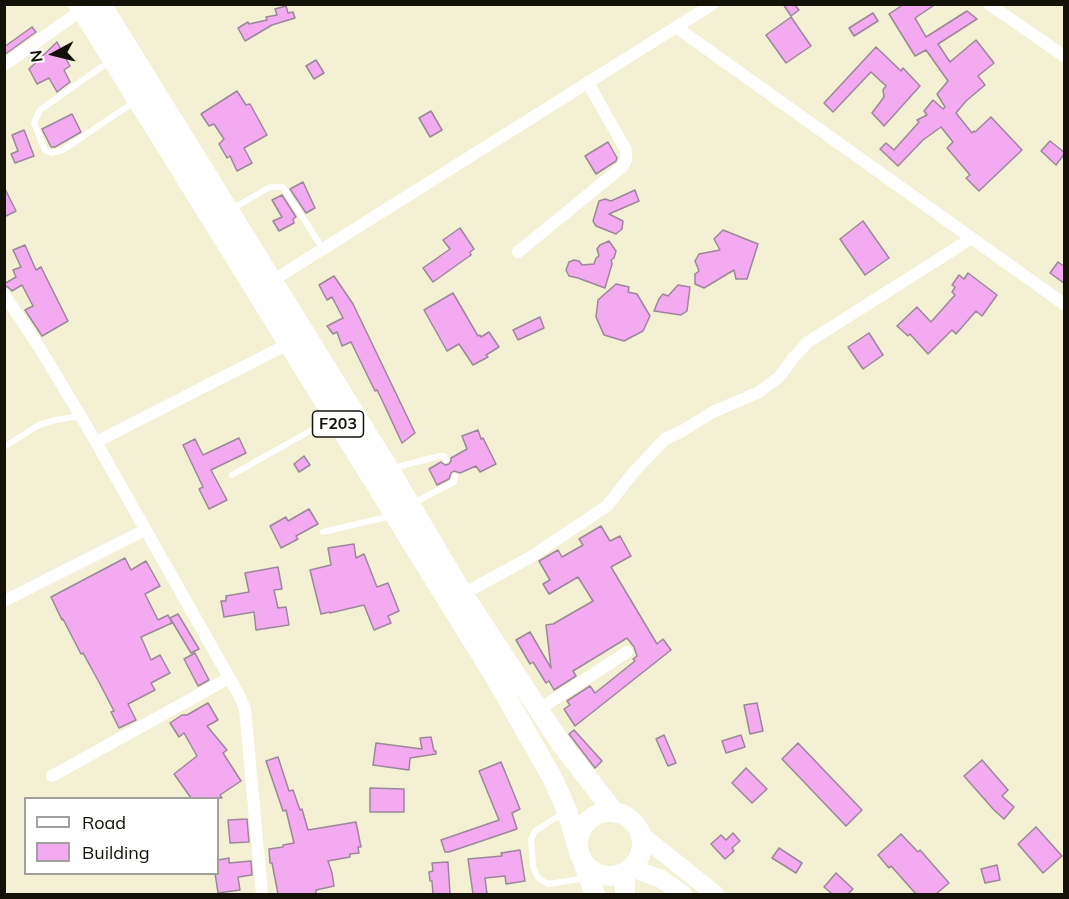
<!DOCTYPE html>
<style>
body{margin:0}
#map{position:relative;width:1069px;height:899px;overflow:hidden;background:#f3f0d3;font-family:Mulish,sans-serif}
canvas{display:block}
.frame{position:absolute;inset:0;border:6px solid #131208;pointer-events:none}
.legend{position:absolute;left:24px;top:797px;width:195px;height:78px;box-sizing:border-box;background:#fff;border:2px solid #a1a09c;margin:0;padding:8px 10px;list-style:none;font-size:18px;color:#131208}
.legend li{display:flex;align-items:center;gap:12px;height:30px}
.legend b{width:30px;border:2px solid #a1a09c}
.north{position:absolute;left:24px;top:24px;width:60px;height:60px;-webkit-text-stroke:4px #fff;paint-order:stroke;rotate:263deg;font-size:16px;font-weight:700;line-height:24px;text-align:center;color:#131208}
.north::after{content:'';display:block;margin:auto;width:21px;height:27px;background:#131208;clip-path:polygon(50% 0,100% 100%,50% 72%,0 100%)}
</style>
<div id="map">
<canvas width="1069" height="899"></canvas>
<div class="frame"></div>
<ul class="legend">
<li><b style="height:8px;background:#fff"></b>Road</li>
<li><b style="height:16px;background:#f3aaf0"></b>Building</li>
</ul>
<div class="north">N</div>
</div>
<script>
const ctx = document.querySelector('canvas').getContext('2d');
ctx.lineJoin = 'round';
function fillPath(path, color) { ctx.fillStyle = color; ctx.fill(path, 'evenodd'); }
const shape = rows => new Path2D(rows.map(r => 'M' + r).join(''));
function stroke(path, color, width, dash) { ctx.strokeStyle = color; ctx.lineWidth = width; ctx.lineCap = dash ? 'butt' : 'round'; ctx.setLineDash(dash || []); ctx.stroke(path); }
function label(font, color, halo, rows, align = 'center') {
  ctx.font = font + ' Mulish,sans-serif'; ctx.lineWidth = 4.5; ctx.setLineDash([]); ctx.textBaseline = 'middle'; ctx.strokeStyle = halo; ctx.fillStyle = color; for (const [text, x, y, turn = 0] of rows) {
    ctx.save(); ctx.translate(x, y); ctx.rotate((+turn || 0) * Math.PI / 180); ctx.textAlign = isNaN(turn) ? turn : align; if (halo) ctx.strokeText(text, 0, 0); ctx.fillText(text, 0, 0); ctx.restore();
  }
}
const building = shape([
 [783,4,794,4,799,10,791,16,783,4],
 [904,4,936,4,915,18,926,37,967,11,977,19,938,44,950,62,976,40,994,63,978,76,985,85,966,101,956,113,972,133,974,131,975,132,991,117,1022,150,979,191,966,178,970,175,947,148,953,142,941,127,923,140,898,166,880,149,886,143,894,150,919,122,917,120,927,115,924,111,933,100,943,109,945,107,937,94,948,81,926,50,915,56,889,14,904,4],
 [286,6,288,13,293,12,295,18,272,25,245,41,238,28,248,22,249,24,267,20,266,17,277,15,275,9,286,6],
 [873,13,878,21,854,36,849,28,873,13],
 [791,17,811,46,786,63,766,35,791,17],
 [32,27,36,32,4,55,4,47,32,27],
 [57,42,70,66,64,70,70,82,57,92,49,78,37,84,29,69,57,42],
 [876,47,901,71,903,68,920,86,884,126,872,113,884,97,883,90,886,86,871,72,833,112,824,103,876,47],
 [316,60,324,73,314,79,306,66,316,60],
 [237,91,246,105,250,104,267,135,244,148,252,163,237,171,230,156,227,158,219,144,224,139,214,124,209,126,201,114,237,91],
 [431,111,442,130,430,137,419,118,431,111],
 [72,114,81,132,55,147,51,147,42,129,72,114],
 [24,130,34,156,15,163,11,154,18,151,12,135,24,130],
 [1050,141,1065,153,1056,165,1041,151,1050,141],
 [608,142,617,158,616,161,596,174,585,156,608,142],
 [303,182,315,208,306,213,290,189,303,182],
 [4,187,16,211,4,217,4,187],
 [635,190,639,201,609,214,623,221,622,229,616,234,596,226,593,221,599,201,605,199,611,201,635,190],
 [282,195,296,217,293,219,294,223,279,231,273,221,282,217,272,200,282,195],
 [863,221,889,258,865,275,840,239,863,221],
 [460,228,474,249,470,252,471,255,433,282,423,268,450,249,443,240,460,228],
 [723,230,758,244,747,279,736,279,734,270,704,288,695,284,695,274,699,271,695,261,699,254,720,250,714,239,723,230],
 [609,241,616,251,614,258,611,260,612,264,605,288,578,278,569,276,566,270,569,262,574,260,579,261,582,265,594,264,596,258,599,256,597,249,600,245,609,241],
 [25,245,36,270,41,267,68,321,42,336,25,310,33,306,22,285,12,291,8,287,4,286,4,284,16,277,13,270,21,267,13,250,25,245],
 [1058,262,1065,267,1065,284,1050,273,1058,262],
 [968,273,997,295,982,316,976,311,956,334,952,330,928,354,910,334,908,336,897,326,917,307,931,322,955,295,952,292,955,287,952,285,959,275,964,279,968,273],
 [334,276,353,304,415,433,402,443,382,400,377,390,375,391,351,342,342,346,337,332,333,334,327,326,343,318,332,297,327,300,319,285,334,276],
 [616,284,629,287,628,292,637,294,650,316,643,331,624,341,604,335,596,317,598,300,616,284],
 [678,285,690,287,687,311,681,315,654,311,659,299,663,294,668,296,678,285],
 [453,293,478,336,480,335,481,337,489,332,499,347,486,355,488,357,473,365,459,344,447,351,424,310,453,293],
 [540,317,544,328,518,340,513,330,540,317],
 [869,333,883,355,863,369,848,347,869,333],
 [478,430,481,439,483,438,496,464,480,472,476,466,460,473,454,471,451,473,449,479,437,485,429,469,441,462,445,465,449,464,451,461,451,458,467,449,462,436,478,430],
 [239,438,246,453,211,470,227,500,209,509,199,489,203,487,183,445,195,439,203,455,239,438],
 [304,456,310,465,299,472,294,464,304,456],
 [309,509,318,524,296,536,298,539,281,548,270,526,286,517,288,521,309,509],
 [601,526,610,541,620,536,631,556,611,567,657,644,663,639,671,650,575,726,564,709,570,705,567,701,590,686,595,693,635,661,633,659,637,656,634,647,627,638,573,671,576,676,554,690,549,681,546,683,533,662,530,664,516,640,530,632,551,668,546,625,553,624,593,601,578,577,549,594,543,584,550,580,539,561,558,550,562,557,583,545,579,539,601,526],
 [354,544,356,558,364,554,377,587,388,583,399,611,388,616,391,623,374,630,364,605,330,613,330,612,321,614,310,570,331,565,328,548,354,544],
 [125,558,131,570,146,561,160,586,145,594,158,620,168,615,172,623,141,637,151,660,160,655,170,673,151,683,155,690,128,704,136,720,119,728,111,712,114,711,100,684,83,653,81,654,63,619,62,620,51,597,125,558],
 [278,567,282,589,274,590,278,608,286,607,289,625,256,630,254,612,224,617,221,601,226,601,226,596,249,592,245,573,278,567],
 [178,614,199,649,191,653,170,618,178,614],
 [195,653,209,680,198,686,184,659,195,653],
 [208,703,218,720,207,726,227,750,223,753,241,781,220,795,222,798,191,798,174,774,197,756,184,733,179,737,170,723,182,715,187,715,208,703],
 [757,703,763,731,750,734,744,705,757,703],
 [574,730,602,761,595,768,569,734,574,730],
 [664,735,676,763,668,766,656,739,664,735],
 [741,735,745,747,726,753,722,741,741,735],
 [431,737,434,751,436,751,436,754,410,758,409,770,373,765,376,743,422,749,420,738,431,737],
 [798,743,862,810,846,826,782,759,798,743],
 [278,757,289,791,293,790,300,810,302,809,308,830,356,822,361,847,358,847,359,853,350,854,350,857,328,861,332,873,334,886,316,890,316,894,278,894,272,863,270,863,269,849,283,847,283,845,294,843,286,810,283,811,266,761,278,757],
 [982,760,1008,790,1002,796,1014,807,1004,819,994,810,964,776,982,760],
 [501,762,520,809,512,813,517,829,449,852,445,852,441,840,499,820,479,771,501,762],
 [746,768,767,789,752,803,732,783,746,768],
 [370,788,404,789,404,812,370,812,370,788],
 [247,819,249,842,230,843,228,820,247,819],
 [1036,827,1062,856,1043,873,1018,844,1036,827],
 [733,833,740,841,732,848,734,851,725,859,711,844,721,835,726,840,733,833],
 [901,834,918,852,920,850,949,883,936,894,916,894,891,866,889,868,878,855,901,834],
 [779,848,802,863,796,873,772,858,779,848],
 [520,850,525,881,506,884,505,876,485,878,487,894,473,894,468,859,502,856,501,853,520,850],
 [229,858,229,863,251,861,252,875,238,877,240,890,218,893,215,873,218,873,218,860,229,858],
 [448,862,450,894,433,894,432,881,430,881,429,872,433,871,432,863,448,862],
 [997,865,1000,880,985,883,981,869,997,865],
 [836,873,853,889,848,894,832,894,824,887,836,873]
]);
fillPath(building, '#f3aaf0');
stroke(building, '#9c879a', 1.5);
stroke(shape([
 [110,61,40,110,34,123,45,150,51,153,63,150,134,102],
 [232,209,270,187,283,187,323,249],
 [4,447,39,425,56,420,80,416],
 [393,468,440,456,444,456,446,460],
 [232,475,331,419],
 [412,504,454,482,455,476],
 [323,532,391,516],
 [565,812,535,831,531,839,533,867,538,878,548,884,586,878]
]), '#fff', 6);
stroke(shape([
 [989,4,1064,56],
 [676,27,1064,304],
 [4,65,82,10],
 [518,252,622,167,626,160,626,150,588,83],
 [272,281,713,4],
 [4,294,41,350,96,442],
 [463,594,529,558,607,506,633,473,665,439,682,431,713,412,759,392,779,377,794,357,808,342,972,238],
 [4,601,145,530],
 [538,710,627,652],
 [52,776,229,678],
 [262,894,245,709,239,695,96,442,288,344]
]), '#fff', 12);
stroke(shape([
 [641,835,715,894],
 [632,868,661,879,683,894]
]), '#fff', 18);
stroke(shape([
 [78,4,495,677,553,779,567,811,579,852],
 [101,4,389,469,463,594,562,745,614,812],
 '578 844a32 32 0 1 1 64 0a32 32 0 1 1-64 0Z',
 [583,862,595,894],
 [625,873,625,894]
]), '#fff', 20);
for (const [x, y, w] of [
 [338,424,51]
]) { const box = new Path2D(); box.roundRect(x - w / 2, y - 13, w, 26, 4.5); ctx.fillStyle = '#fff'; ctx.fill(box); stroke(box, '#131208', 1.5); }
label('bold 16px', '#131208', null, [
 ["F203",338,424]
]);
</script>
